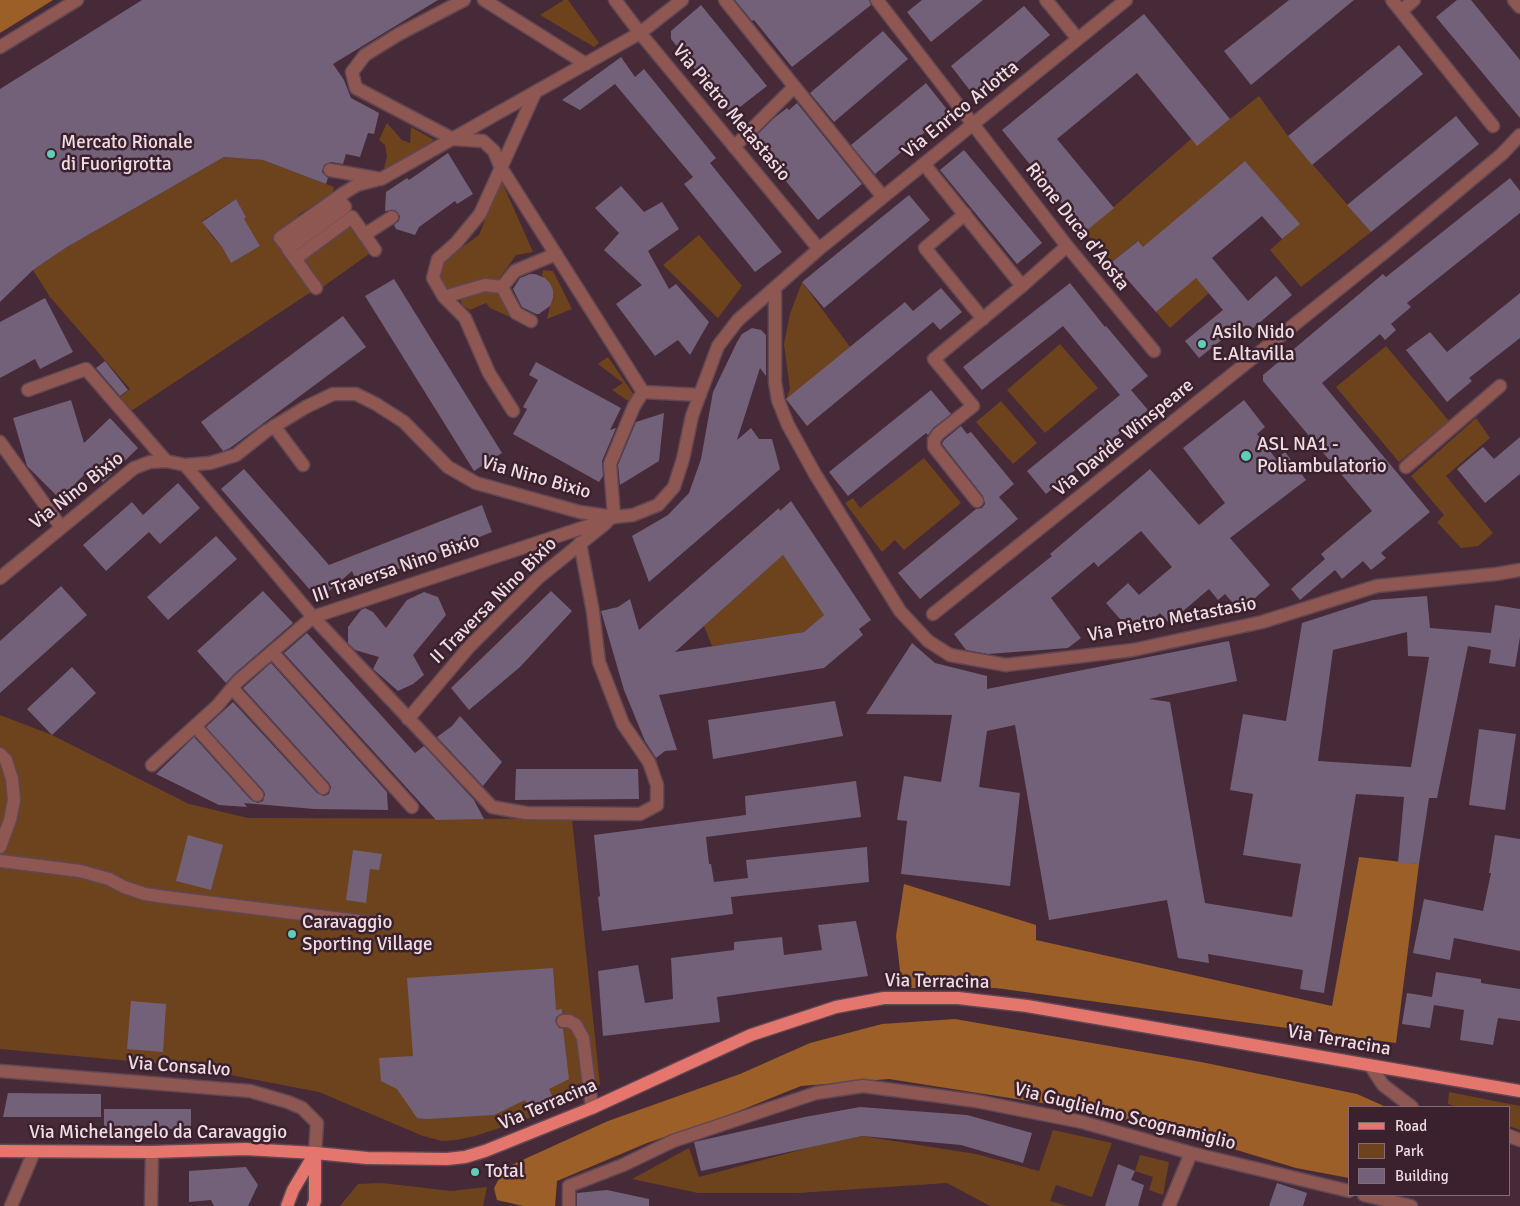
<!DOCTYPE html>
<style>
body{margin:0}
#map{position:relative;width:1520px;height:1206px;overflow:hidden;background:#462a37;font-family:Signika,sans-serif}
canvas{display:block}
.legend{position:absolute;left:1348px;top:1106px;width:162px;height:90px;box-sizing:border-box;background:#3b212d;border:1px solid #836c76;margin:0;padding:6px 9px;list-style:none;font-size:15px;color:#eedce3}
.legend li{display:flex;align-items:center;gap:10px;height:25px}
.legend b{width:25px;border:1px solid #836c76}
</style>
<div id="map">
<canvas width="1520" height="1206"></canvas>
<ul class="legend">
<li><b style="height:6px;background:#e5766d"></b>Road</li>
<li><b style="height:14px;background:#6d431d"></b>Park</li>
<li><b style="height:14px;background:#73617a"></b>Building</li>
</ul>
</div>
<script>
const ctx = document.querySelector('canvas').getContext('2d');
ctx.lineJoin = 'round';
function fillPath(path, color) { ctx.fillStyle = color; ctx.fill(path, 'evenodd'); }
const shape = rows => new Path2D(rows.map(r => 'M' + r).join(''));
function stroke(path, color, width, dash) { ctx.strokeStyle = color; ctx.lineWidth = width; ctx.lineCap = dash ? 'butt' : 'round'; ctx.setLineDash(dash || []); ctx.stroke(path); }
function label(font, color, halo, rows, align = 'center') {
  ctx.font = font + ' Signika,sans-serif'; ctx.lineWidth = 5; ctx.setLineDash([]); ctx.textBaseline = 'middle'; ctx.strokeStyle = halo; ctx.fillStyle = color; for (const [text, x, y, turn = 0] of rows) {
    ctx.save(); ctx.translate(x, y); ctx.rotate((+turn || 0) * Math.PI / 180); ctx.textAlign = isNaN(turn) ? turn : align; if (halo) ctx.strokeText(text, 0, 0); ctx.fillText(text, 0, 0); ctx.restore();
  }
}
fillPath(shape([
 [564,0,568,0,599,43,594,47,540,15],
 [1259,96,1288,136,1371,232,1301,287,1270,250,1299,224,1245,161,1159,234,1209,293,1170,328,1156,312,1180,291,1137,241,1112,262,1085,232,1191,139,1197,145],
 [387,123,402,140,410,143,411,127,434,140,404,162,383,172,387,157,385,145,379,140],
 [224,157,263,160,334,187,332,194,298,215,292,233,314,290,131,411,120,397,130,389,50,297,33,270,67,247],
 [236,199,246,217,230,227,236,238,250,230,260,246,231,263,222,247,211,235,202,221],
 [501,180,533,252,516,255,499,279,491,283,469,283,448,291,438,279,442,262,479,235],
 [351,221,373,251,320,289,299,258],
 [699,235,742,286,718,318,663,265],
 [543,270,553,271,572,309,547,319,553,294,550,283,542,276],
 [802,282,850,347,786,400,790,389,784,344,790,314],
 [495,291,505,301,517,320,490,308,486,303,470,310,462,305,460,298,465,292],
 [1060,344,1098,388,1045,433,1007,390],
 [1386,346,1449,421,1399,462,1336,387],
 [608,357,634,395,628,401,612,390,623,383,598,364],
 [1001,401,1037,443,1013,464,976,422],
 [1476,418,1490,438,1446,476,1493,533,1478,546,1461,548,1437,522,1444,515,1411,476],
 [924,458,961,503,904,550,895,540,882,552,845,503,853,498,860,508],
 [783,555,824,615,804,632,712,646,704,626],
 [0,715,52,735,189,804,248,818,572,819,600,1085,527,1119,475,1136,456,1140,442,1141,423,1136,319,1092,184,1066,0,1049],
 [1449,1092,1520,1106,1520,1130,1509,1126,1509,1107,1457,1107,1448,1104],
 [1053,1130,1112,1143,1092,1197,1056,1185,1050,1201,1068,1206,990,1206,947,1183,798,1193,698,1193,632,1179,689,1148,699,1177,811,1147,862,1136,976,1154,1039,1171],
 [1140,1155,1169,1162,1163,1195,1149,1190,1153,1177,1135,1171],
 [382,1183,451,1191,487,1187,483,1206,340,1206,358,1184]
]), '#6d431d');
fillPath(shape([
 [0,0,53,0,0,33],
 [1359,857,1419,864,1396,1043,996,988,902,988,896,936,904,884,1036,925,1036,940,1332,1006],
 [955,1019,1201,1062,1357,1094,1386,1107,1349,1107,1349,1178,1296,1168,1184,1134,1086,1110,889,1079,801,1086,729,1115,647,1143,557,1181,555,1206,523,1206,497,1200,494,1188,505,1168,608,1121,740,1074,810,1043,882,1024]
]), '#9b5f27');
fillPath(shape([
 [142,0,438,0,333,64,344,80,351,98,379,113,374,134,368,133,360,157,346,154,343,164,331,162,324,165,322,172,328,178,326,184,263,160,224,157,67,247,33,270,0,302,0,89],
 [735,0,869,0,871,5,792,67,754,20,752,21],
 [922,0,983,0,931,42,907,12],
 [1289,0,1354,0,1251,85,1224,51],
 [1457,0,1471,0,1520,60,1520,118,1436,17],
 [701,5,767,86,731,114,671,39,671,31],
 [1024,6,1050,35,975,97,951,66],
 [1144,14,1230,119,1197,146,1137,73,1057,139,1114,208,1085,232,1002,130],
 [883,31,908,59,834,122,810,93],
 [1399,45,1423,74,1312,165,1288,136],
 [621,57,635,77,644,69,716,158,710,163,782,252,755,272,684,184,693,177,615,84,580,110,562,100],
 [926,83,949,112,875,174,851,145],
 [797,103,862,184,818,220,752,140,774,118,787,108,789,110],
 [1456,116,1479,144,1371,232,1347,205],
 [964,150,1042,243,1017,264,940,170],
 [448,153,473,194,457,204,455,201,419,227,415,235,396,229,394,225,399,221,400,216,395,210,385,211,386,192,407,178,409,180],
 [1245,161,1300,224,1282,239,1262,216,1212,258,1248,301,1276,276,1292,295,1245,335,1238,327,1199,358,1185,341,1223,310,1196,278,1156,312,1112,262,1138,241,1143,247],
 [1510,178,1520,191,1520,213,1407,303,1411,307,1391,324,1396,330,1385,340,1380,334,1322,383,1430,512,1381,553,1386,558,1371,570,1363,561,1342,579,1335,570,1300,600,1291,589,1325,559,1321,554,1372,511,1263,381,1263,375,1383,274,1386,277],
 [621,186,644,212,662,202,679,229,648,251,669,289,676,284,709,322,690,355,678,340,655,356,616,304,642,285,604,250,619,233,595,208],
 [909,195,930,220,824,308,802,282],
 [236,199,246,217,244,219,260,246,231,263,222,247,202,222],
 [530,274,535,274,545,278,550,283,553,290,553,298,550,306,539,314,536,314,522,307,513,289,520,278],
 [394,279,502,453,474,471,365,296],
 [1070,283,1105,327,1106,326,1148,376,1131,390,1148,410,1046,494,1027,471,1120,395,1063,326,982,390,963,367],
 [941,288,962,312,940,330,933,322,807,426,786,399,905,302,913,311],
 [1520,293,1520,338,1469,378,1472,381,1447,402,1406,350,1430,332,1447,352],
 [45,298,73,352,40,369,35,359,0,378,0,322],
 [343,316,366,347,230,448,223,451,201,422],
 [752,328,761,330,766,335,766,376,760,368,737,440,751,428,759,439,772,439,780,469,649,582,632,536,668,515,689,493,701,459,713,392,737,342,742,334],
 [105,361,128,390,120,396,96,368],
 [536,362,621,408,610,430,616,428,602,461,603,476,599,482,513,434,527,409,523,407,538,380,529,375],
 [931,390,951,414,933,428,928,435,926,433,848,496,829,472],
 [71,400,84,443,110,418,138,448,103,482,90,469,60,499,27,466,13,418],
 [1244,400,1265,427,1257,434,1276,459,1285,452,1306,480,1230,538,1270,585,1240,611,1225,594,1218,600,1209,589,1169,623,1160,613,1134,635,1106,603,1128,583,1139,595,1172,567,1141,531,1098,567,1094,562,1051,598,1081,638,1068,648,988,654,966,650,954,634,1052,556,1050,554,1150,469,1199,525,1225,503,1183,448],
 [664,413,659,461,620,485,618,465,636,422],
 [961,426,967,434,971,432,1014,484,999,497,1018,519,920,599,898,573,976,509,982,508,985,504,983,496,942,444,944,440],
 [1520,437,1520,474,1485,503,1457,469,1483,447,1494,459],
 [244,469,329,565,482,505,492,532,358,585,352,571,319,600,221,489],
 [178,483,200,508,160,544,149,532,106,571,83,545,132,502,143,515],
 [791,501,871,620,859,629,863,635,824,668,659,695,677,750,665,751,656,758,645,741,624,690,601,611,618,607,630,599,639,630,779,508,780,511],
 [783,555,824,615,804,632,675,652],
 [216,536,237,559,168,620,147,597],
 [61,586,87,615,0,693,0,641],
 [263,591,293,623,233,675,226,683,197,651],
 [551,591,572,611,520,667,469,710,451,688],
 [424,592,438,597,446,615,413,655,424,675,413,684,398,691,373,669,379,657,355,650,348,643,348,627,361,610,365,608,373,612,386,628,407,600],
 [1427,596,1430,628,1491,633,1495,605,1520,609,1520,637,1515,667,1489,663,1491,650,1468,646,1437,798,1429,798,1419,864,1398,863,1404,797,1356,794,1324,993,1300,989,1303,970,1208,954,1209,963,1178,958,1167,900,1049,920,1015,725,987,731,979,787,1020,793,1010,886,901,874,907,821,897,820,904,776,941,782,952,715,866,714,912,643,935,663,987,676,987,689,1229,641,1237,681,1149,699,1170,702,1205,903,1292,917,1301,864,1243,855,1253,794,1230,790,1243,714,1286,721,1302,623,1373,600],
 [1407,632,1408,656,1429,657,1411,767,1318,761,1333,650],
 [307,633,415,753,424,746,474,800,484,819,436,820,284,653],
 [271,663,387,792,388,810,314,809,244,803,247,807,219,805,156,774,194,737,251,800,258,803,263,801,265,794,263,790,206,727,233,702,317,793,324,796,329,794,331,787,329,783,243,688],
 [72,667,96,693,52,735,27,709],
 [835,701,843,736,713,759,708,720],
 [460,716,502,762,483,786,437,737,452,726],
 [1479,729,1516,734,1505,810,1469,805],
 [516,769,638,769,639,799,515,800],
 [856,781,861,817,706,837,709,864,711,864,714,882,748,878,746,860,867,847,869,882,731,897,733,914,602,931,598,897,600,896,594,835,746,815,745,796],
 [188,835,223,845,211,890,176,881],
 [1495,835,1520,839,1520,951,1454,938,1450,960,1413,953,1424,899,1483,911,1491,873,1489,873],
 [353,850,382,854,379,870,370,869,366,903,346,900],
 [856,921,868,976,717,997,720,1022,603,1036,598,971,638,965,645,1003,673,999,671,958,734,950,734,942,782,937,784,955,822,950,818,925],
 [553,968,556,1010,562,1009,562,1013,556,1017,555,1021,559,1028,563,1029,569,1079,549,1089,556,1105,532,1116,525,1100,494,1115,427,1119,417,1118,397,1089,381,1081,379,1058,413,1056,407,978],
 [1436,972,1481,979,1481,983,1520,989,1520,1021,1498,1018,1493,1045,1460,1040,1464,1010,1434,1005,1430,1028,1402,1024,1407,993,1432,997],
 [131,1001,166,1004,163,1052,127,1049],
 [8,1093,101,1094,101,1117,3,1117],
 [860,1107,967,1115,1032,1133,1023,1163,961,1145,862,1136,701,1171,694,1142,805,1117],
 [104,1109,191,1109,191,1129,104,1129],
 [1118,1164,1135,1171,1131,1180,1144,1185,1138,1206,1105,1206],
 [246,1167,258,1185,248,1206,214,1206,211,1200,189,1202,189,1171],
 [1277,1183,1307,1193,1303,1206,1269,1206],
 [607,1190,649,1199,649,1206,577,1206,577,1193]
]), '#73617a');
const minor = shape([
 [464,0,399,34,365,55,352,72,356,88,453,139,483,141,494,151,500,166,643,392],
 [484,0,586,64],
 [615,0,640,33,819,249],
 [725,0,883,197],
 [877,0,1067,246,1154,351],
 [1046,0,1078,39],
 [1392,0,1493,126],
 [1514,0,1520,7],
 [1401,11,1414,0],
 [0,47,77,0],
 [734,147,794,87],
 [924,164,1022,286,1067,246],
 [330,170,381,179,640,33,682,0],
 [965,214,925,248,983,319],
 [364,235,392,217],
 [295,259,352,217,375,250],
 [316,288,288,249,345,207,341,202,285,244,280,238,344,193,357,185,376,180],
 [775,288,775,382,778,400,788,425,815,474,900,611,928,641,950,655,1006,665,1133,650,1262,622,1377,586,1496,574,1520,570],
 [444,297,485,285,502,287],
 [531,321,516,313,502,287,515,271,556,254],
 [28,390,86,369,166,461],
 [643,392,700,395],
 [513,411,489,373,465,318,444,297,433,278,438,259,456,243,480,214,535,93],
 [274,426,303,465],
 [0,442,61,527],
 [185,465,313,617,492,807,526,813,640,814,657,805,657,785,649,762,623,724,599,662,593,612,580,543],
 [1406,467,1500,386],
 [977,501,934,447,934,440,938,434,973,406,934,359,1022,286],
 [614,517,610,464,634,406,643,392],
 [0,578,134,468,150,462,166,461,185,465,210,463,236,455,265,432,306,407,333,394,356,394,376,404,404,422,448,467,476,483,580,512,614,517,633,515,658,505,674,487,683,459,692,416,718,346,738,320,819,249,1126,0],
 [933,614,1390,248,1502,154,1520,135],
 [272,652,412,807],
 [232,688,323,788],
 [408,719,469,647,538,578,606,523],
 [195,726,257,795],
 [0,754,6,760,12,779,14,800,10,820,0,847],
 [152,765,217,706,238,681,313,617,612,518],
 [0,861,80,871,109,879,124,887,145,894,165,897,383,924],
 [563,1021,569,1021,576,1025,583,1038,592,1108],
 [1370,1065,1383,1085,1412,1107],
 [0,1071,250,1091,288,1102,302,1108,317,1123,315,1153],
 [1509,1136,1520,1140],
 [1364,1195,1411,1206],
 [11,1206,34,1152],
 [151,1206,152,1152],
 [569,1206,569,1186,623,1165,673,1141,816,1093,863,1086,976,1101,1082,1122,1191,1153,1349,1191],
 [1169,1206,1191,1153]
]);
const major = shape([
 [0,1151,152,1152,245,1149,315,1153,367,1158,447,1159,465,1157,485,1151,592,1108,751,1035,836,1007,884,998,958,998,1027,1006,1520,1091],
 [287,1206,293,1190,315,1153],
 [313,1206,315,1201,315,1153]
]);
stroke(minor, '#614653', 15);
stroke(major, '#614653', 15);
stroke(minor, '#8e5752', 12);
stroke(major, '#e5766d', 12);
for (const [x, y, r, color] of [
 [51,154,5,"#5eceb8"],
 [1202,344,5,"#5eceb8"],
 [1246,456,6,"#5eceb8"],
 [292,934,5,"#5eceb8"],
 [475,1172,5,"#5eceb8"]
]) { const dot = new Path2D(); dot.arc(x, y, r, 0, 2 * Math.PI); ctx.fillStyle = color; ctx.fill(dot); stroke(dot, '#3b212d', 2); }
label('19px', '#eedce3', '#3b212d', [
 ["Via Enrico Arlotta",961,110,-39],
 ["Via Pietro Metastasio",731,113,50],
 ["Rione Duca d'Aosta",1077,227,52],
 ["Via Davide Winspeare",1124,438,-39],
 ["Via Nino Bixio",536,478,16],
 ["Via Nino Bixio",77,491,-38],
 ["III Traversa Nino Bixio",396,569,-19],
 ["II Traversa Nino Bixio",494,601,-45],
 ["Via Pietro Metastasio",1172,620,-11],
 ["Via Terracina",937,982,1],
 ["Via Terracina",1339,1041,10],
 ["Via Consalvo",179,1067,4],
 ["Via Terracina",548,1105,-23],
 ["Via Guglielmo Scognamiglio",1125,1117,14],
 ["Via Michelangelo da Caravaggio",158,1133]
]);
label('19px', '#eedce3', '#3b212d', [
 ["Mercato Rionale",61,143],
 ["di Fuorigrotta",61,165],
 ["Asilo Nido",1212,333],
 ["E.Altavilla",1212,355],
 ["ASL NA1 -",1257,445],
 ["Poliambulatorio",1257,467],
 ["Caravaggio",302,923],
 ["Sporting Village",302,945],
 ["Total",485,1172]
], 'left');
</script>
